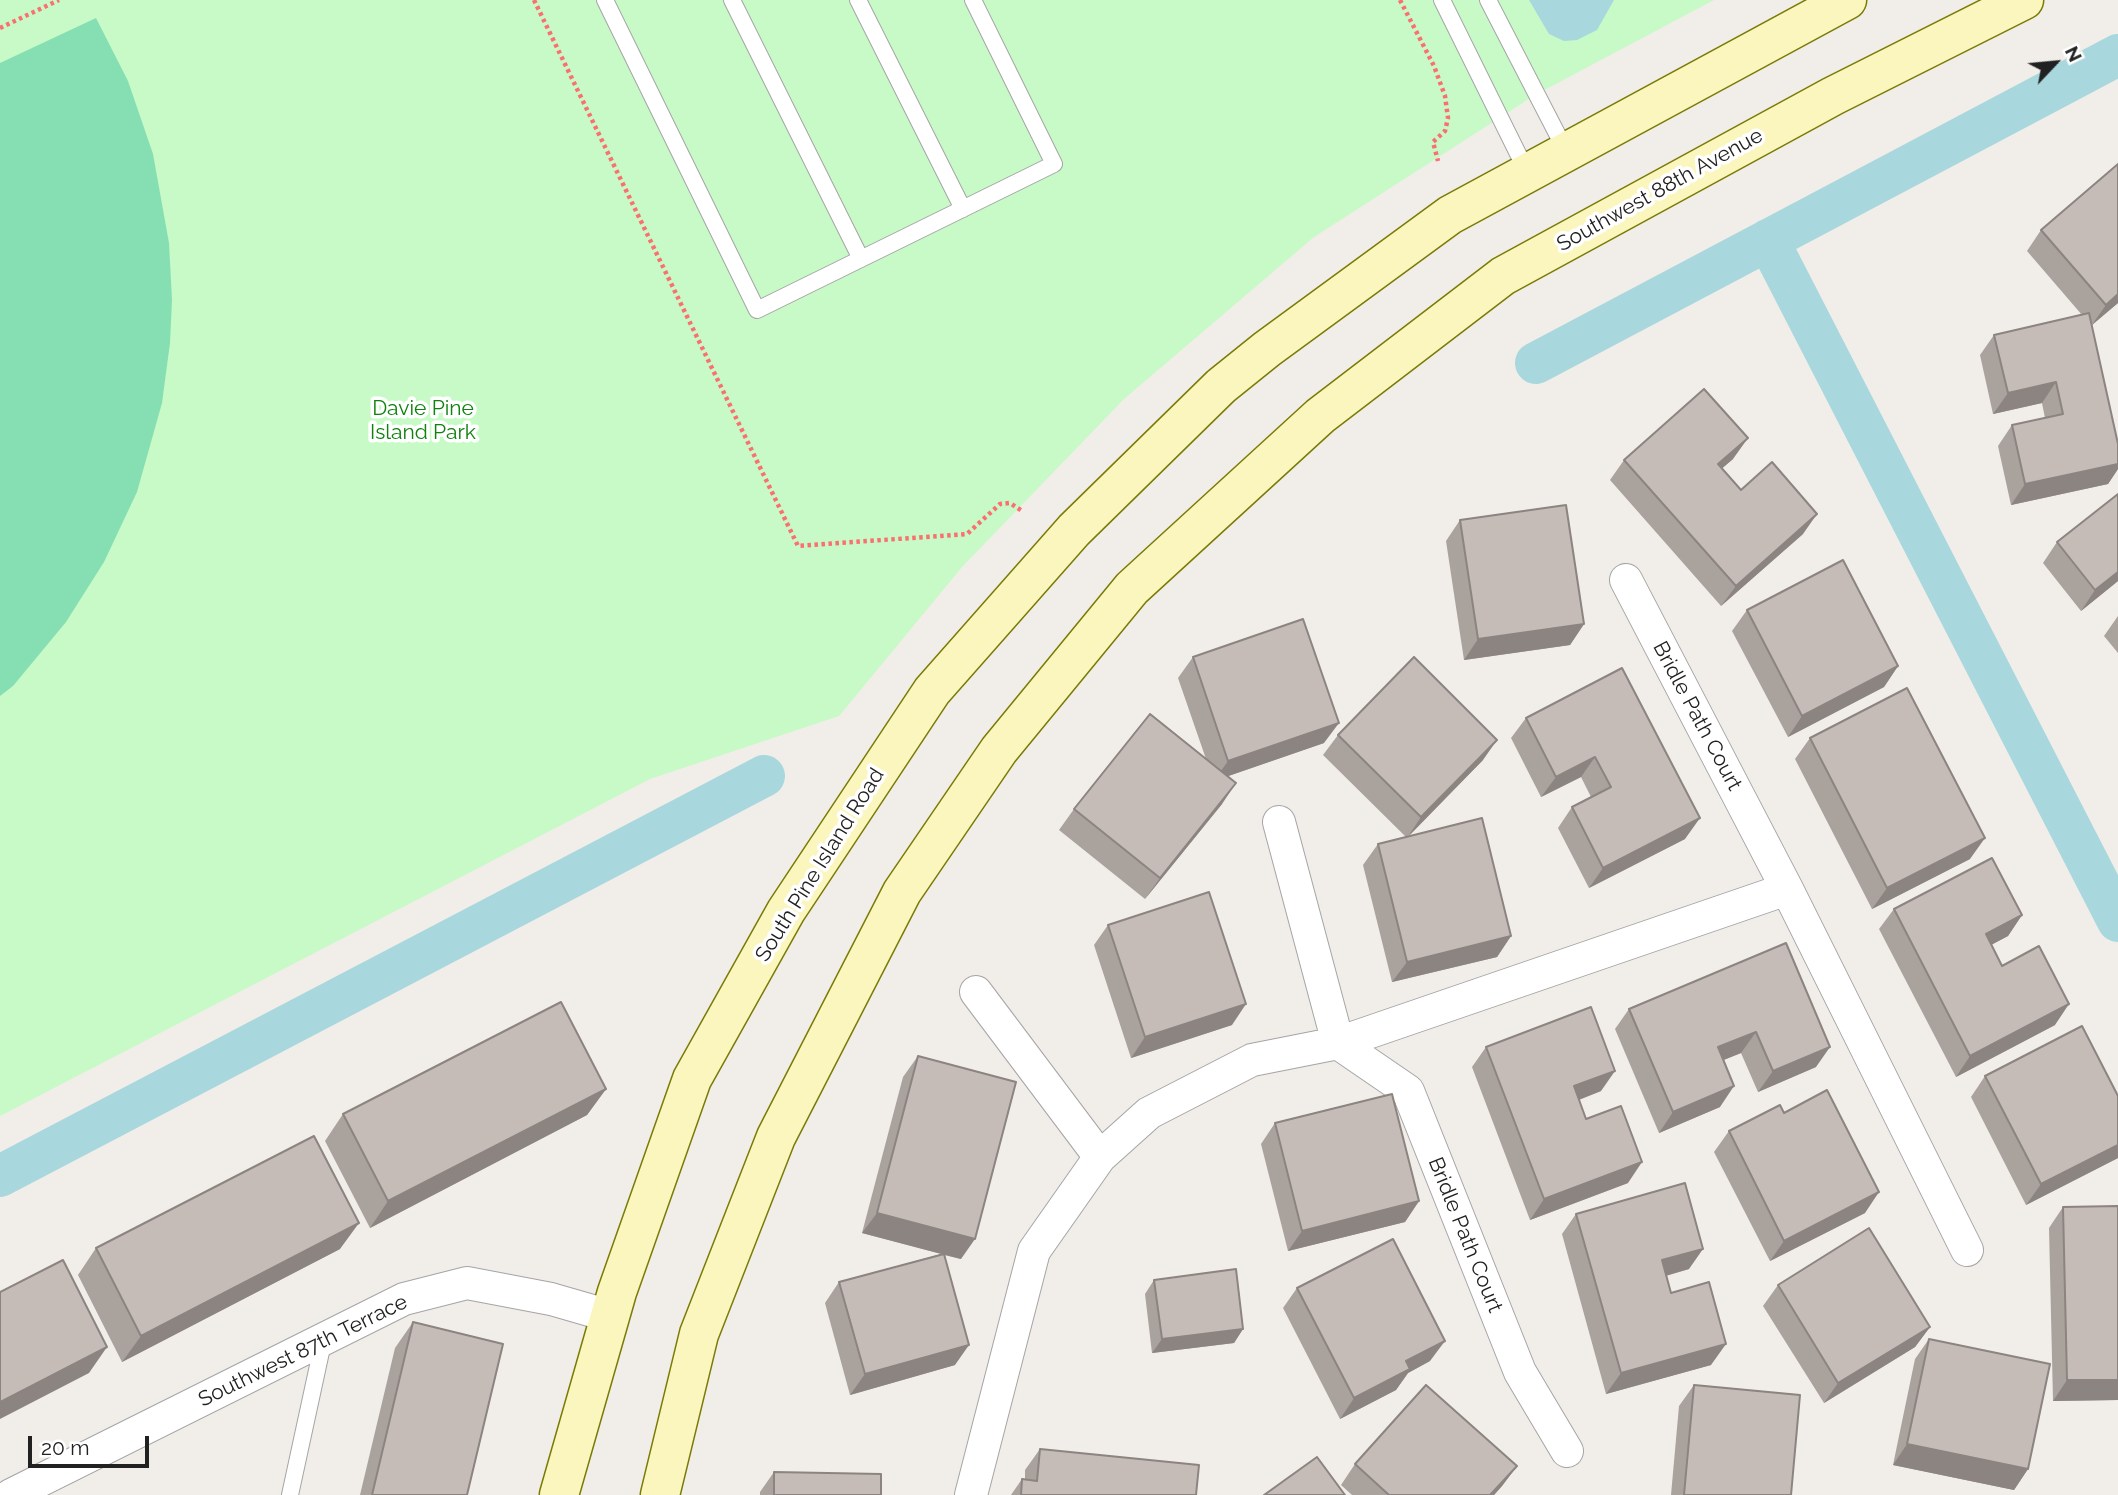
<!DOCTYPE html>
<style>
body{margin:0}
#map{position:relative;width:2118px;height:1495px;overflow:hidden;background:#f1ede8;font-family:Raleway,sans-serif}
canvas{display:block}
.north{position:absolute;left:2020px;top:28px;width:70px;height:70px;-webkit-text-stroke:5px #fff;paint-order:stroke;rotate:64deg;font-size:19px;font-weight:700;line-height:28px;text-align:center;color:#212121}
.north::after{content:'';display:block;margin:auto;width:24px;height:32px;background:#212121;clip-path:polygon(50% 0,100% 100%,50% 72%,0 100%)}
.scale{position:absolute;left:28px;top:1436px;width:121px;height:32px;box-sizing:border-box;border:4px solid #212121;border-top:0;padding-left:9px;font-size:21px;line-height:24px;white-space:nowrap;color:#212121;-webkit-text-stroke:5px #fff;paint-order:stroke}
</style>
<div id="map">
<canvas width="2118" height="1495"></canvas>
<div class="north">N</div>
<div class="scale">20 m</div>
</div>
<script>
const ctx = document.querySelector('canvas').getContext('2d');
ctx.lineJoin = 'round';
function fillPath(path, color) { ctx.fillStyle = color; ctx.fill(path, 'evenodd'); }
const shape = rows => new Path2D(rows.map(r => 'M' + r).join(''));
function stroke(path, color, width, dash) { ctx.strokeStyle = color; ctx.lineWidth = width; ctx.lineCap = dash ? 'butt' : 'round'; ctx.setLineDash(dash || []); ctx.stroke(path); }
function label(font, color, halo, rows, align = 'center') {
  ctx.font = font + ' Raleway,sans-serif'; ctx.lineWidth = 7; ctx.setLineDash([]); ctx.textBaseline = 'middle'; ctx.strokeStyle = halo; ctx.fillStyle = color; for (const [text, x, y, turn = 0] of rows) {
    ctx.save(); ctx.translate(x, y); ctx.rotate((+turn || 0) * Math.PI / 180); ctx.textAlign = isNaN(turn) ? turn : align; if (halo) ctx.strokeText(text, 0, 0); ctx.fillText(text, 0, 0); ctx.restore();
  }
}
fillPath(shape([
 [0,0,1714,0,1535,95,1314,237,1124,399,962,567,839,716,650,779,0,1116]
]), '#c7fac6');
fillPath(shape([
 [96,18,128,81,153,154,169,243,172,300,170,343,162,403,137,492,104,562,66,622,13,686,0,696,0,63]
]), '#86dfb3');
fillPath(shape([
 [1529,0,1614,0,1597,30,1577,40,1564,41,1549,34]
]), '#a8d8de');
stroke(shape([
 [1768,240,2118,921],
 [1536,363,2118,55],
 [0,1176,764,776]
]), '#a8d8de', 42);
const service = shape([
 [605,0,757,310,1054,164,973,0],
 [732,0,861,259],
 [858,0,963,209],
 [1442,0,1527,172],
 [1488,0,1566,151],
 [290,1495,324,1338]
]);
const minor = shape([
 [1626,580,1787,889,1967,1250],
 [1279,822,1338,1043,1408,1091,1520,1372,1567,1451],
 [976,992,1100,1157],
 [11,1495,404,1299,467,1283,551,1299,610,1316],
 [971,1495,1034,1251,1100,1157,1149,1113,1252,1060,1338,1043,1787,889]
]);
const secondary = shape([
 [559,1495,617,1292,692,1079,786,911,932,691,1074,530,1221,386,1267,349,1450,215,1847,0],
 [660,1495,699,1334,776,1137,902,892,999,750,1132,588,1320,416,1503,276,1833,96,2024,0]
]);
stroke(service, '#a5a5a5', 18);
stroke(minor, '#a5a5a5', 34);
stroke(secondary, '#7a7b05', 41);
stroke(shape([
 [534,0,798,546,967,534,1000,504,1010,503,1022,511],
 [1400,0,1434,66,1445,96,1448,118,1445,131,1433,142,1438,161],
 [0,28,59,0]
]), '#fa7071', 4.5, [3.5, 3.5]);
stroke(service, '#fff', 16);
stroke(minor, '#fff', 32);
stroke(secondary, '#faf6bd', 38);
fillPath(shape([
 [2118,164,2118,303,2091,325,2118,444,2118,469,2108,484,2011,505,1998,446,2012,425,2045,418,2042,403,1993,414,1980,355,1994,335,2082,315,2027,251,2041,230],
 [1733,459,1722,468,1741,490,1803,534,1721,606,1610,480,1624,460],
 [2118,494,2118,581,2081,611,2043,563,2057,542],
 [1460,520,1584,624,1570,645,1464,660,1446,541],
 [1747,610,1898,666,1884,687,1788,737,1732,631],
 [2118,616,2118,653,2104,636],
 [1193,657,1324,743,1228,776,1222,804,1145,899,1059,830,1074,809,1206,759,1178,678],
 [1622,668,1685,839,1589,888,1558,828,1572,807,1591,797,1581,777,1541,797,1511,738,1526,718],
 [1338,735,1483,760,1408,836,1511,936,1497,957,1392,982,1363,865,1378,844,1406,837,1323,755],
 [1810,738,1970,859,1872,909,1795,759],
 [1894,909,2022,915,2008,936,1991,945,2002,966,2055,1025,1956,1077,1879,929],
 [1108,925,1232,1025,1131,1058,1094,945],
 [1786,943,1816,1067,1758,1092,1741,1053,1723,1060,1720,1107,1659,1133,1615,1029,1629,1009],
 [1486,1047,1601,1091,1579,1100,1586,1119,1628,1183,1530,1220,1472,1067],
 [918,1056,961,1259,944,1255,955,1365,850,1395,825,1303,839,1282,941,1254,862,1233,903,1077],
 [1985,1076,2118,1096,2118,1158,2026,1205,1971,1097],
 [606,1089,587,1115,370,1228,325,1141,343,1114],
 [1784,1113,1865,1213,1770,1261,1714,1152,1729,1131],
 [1275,1123,1419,1201,1405,1222,1288,1251,1261,1144],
 [2118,1206,2118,1400,2053,1401,2049,1228,2063,1207],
 [1576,1214,1689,1269,1666,1276,1671,1293,1711,1365,1606,1394,1562,1234],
 [96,1248,340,1249,122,1362,78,1275],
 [1154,1280,1243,1329,1234,1343,1152,1353,1145,1294],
 [1778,1285,1930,1327,1915,1347,1824,1403,1763,1306],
 [1297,1288,1430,1361,1408,1373,1396,1390,1340,1419,1283,1308],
 [413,1322,467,1495,360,1495,395,1348],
 [1929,1339,2028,1469,2014,1490,1893,1465,1915,1359],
 [1694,1385,1791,1495,1671,1495,1679,1406],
 [1040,1449,1196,1495,1011,1495,1022,1479,1025,1479,1025,1470],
 [1355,1464,1517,1466,1502,1486,1494,1495,1352,1495,1341,1485],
 [774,1472,881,1495,760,1495,760,1492]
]), '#aaa29d');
fillPath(shape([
 [2118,294,2118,303,2091,326,2106,305],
 [2056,382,2042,403,1993,414,2008,393],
 [1748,438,1733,459,1703,485,1718,464],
 [2118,464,2118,469,2108,484,2011,505,2025,484],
 [1817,514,1803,534,1721,606,1736,586],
 [2118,572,2118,581,2081,611,2095,590],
 [1584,624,1570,645,1464,660,1478,639],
 [1898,666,1884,687,1788,737,1802,716],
 [1339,723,1324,743,1214,781,1228,761],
 [1497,740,1483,760,1407,838,1421,817],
 [1595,757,1581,777,1541,797,1556,777],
 [1236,783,1222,804,1145,899,1160,878],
 [1700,818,1685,839,1589,888,1603,868],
 [1985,838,1970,859,1872,909,1887,888],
 [2022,915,2008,936,1972,955,1986,934],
 [1511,936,1497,957,1392,982,1407,962],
 [1246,1004,1232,1025,1131,1058,1145,1037],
 [2069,1004,2055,1025,1956,1077,1970,1056],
 [1756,1032,1741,1053,1704,1068,1718,1047],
 [1830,1047,1816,1067,1758,1092,1773,1071],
 [1615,1071,1601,1091,1560,1107,1574,1086],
 [1734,1086,1720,1107,1659,1133,1673,1112],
 [606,1089,587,1115,370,1228,388,1201],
 [2118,1145,2118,1158,2026,1205,2041,1184],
 [1642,1162,1628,1183,1530,1220,1544,1199],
 [1879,1192,1865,1213,1770,1261,1784,1241],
 [1419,1201,1405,1222,1288,1251,1302,1231],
 [877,1213,975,1239,961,1259,862,1233],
 [359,1223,340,1249,122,1362,141,1336],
 [1703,1249,1689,1269,1647,1281,1662,1260],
 [1930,1327,1915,1347,1824,1403,1838,1383],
 [1243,1329,1234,1343,1152,1353,1162,1339],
 [1445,1341,1430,1361,1408,1373,1396,1390,1340,1419,1354,1398,1406,1361],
 [1726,1344,1711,1365,1606,1394,1621,1373],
 [969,1345,955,1365,850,1395,865,1374],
 [107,1347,89,1373,0,1419,0,1402],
 [2067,1380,2118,1380,2118,1400,2053,1401],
 [1907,1444,2028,1469,2014,1490,1893,1465],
 [1517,1466,1502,1486,1494,1495,1490,1495]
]), '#8b8480');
const building = shape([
 [2118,164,2118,294,2106,305,2041,230,2118,164],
 [2089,313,2118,444,2118,464,2025,484,2012,425,2063,414,2056,382,2008,393,1994,335,2089,313],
 [1704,389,1748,438,1718,464,1741,490,1772,462,1817,514,1736,586,1624,460,1704,389],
 [2118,494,2118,572,2095,590,2057,542,2118,494],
 [1566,505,1584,624,1478,639,1460,520,1566,505],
 [1843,560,1898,666,1802,716,1747,610,1843,560],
 [1303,619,1339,723,1228,761,1193,657,1303,619],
 [1414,657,1497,740,1421,817,1338,735,1414,657],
 [1622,668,1700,818,1603,868,1572,807,1611,787,1595,757,1556,777,1526,718,1622,668],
 [1907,688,1985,838,1887,888,1810,738,1907,688],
 [1150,714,1236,783,1160,878,1074,809,1150,714],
 [1482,818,1511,936,1407,962,1378,844,1482,818],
 [1992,858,2022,915,1986,934,2002,966,2039,946,2069,1004,1970,1056,1894,909,1992,858],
 [1209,892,1246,1004,1145,1037,1108,925,1209,892],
 [1786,943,1830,1047,1773,1071,1756,1032,1718,1047,1734,1086,1673,1112,1629,1009,1786,943],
 [561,1002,606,1089,388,1201,343,1114,561,1002],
 [1591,1007,1615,1071,1574,1086,1586,1119,1621,1106,1642,1162,1544,1199,1486,1047,1591,1007],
 [2082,1026,2118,1096,2118,1145,2041,1184,1985,1076,2082,1026],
 [918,1056,1016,1082,975,1239,877,1213,918,1056],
 [1827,1090,1879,1192,1784,1241,1729,1131,1780,1105,1784,1113,1827,1090],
 [1392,1094,1419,1201,1302,1231,1275,1123,1392,1094],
 [314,1136,359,1223,141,1336,96,1248,314,1136],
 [1685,1183,1703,1249,1662,1260,1671,1293,1709,1282,1726,1344,1621,1373,1576,1214,1685,1183],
 [2118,1206,2118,1380,2067,1380,2063,1207,2118,1206],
 [1869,1228,1930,1327,1838,1383,1778,1285,1869,1228],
 [1393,1239,1445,1341,1406,1361,1410,1369,1354,1398,1297,1288,1393,1239],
 [944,1254,969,1345,865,1374,839,1282,944,1254],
 [63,1260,107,1347,0,1402,0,1292,63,1260],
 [1236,1269,1243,1329,1162,1339,1154,1280,1236,1269],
 [413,1322,503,1344,467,1495,372,1495,413,1322],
 [1929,1339,2050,1364,2028,1469,1907,1444,1929,1339],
 [1426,1385,1517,1466,1490,1495,1389,1495,1355,1464,1426,1385],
 [1694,1385,1800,1395,1791,1495,1684,1495,1694,1385],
 [1040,1449,1199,1465,1196,1495,1021,1495,1022,1479,1037,1481,1040,1449],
 [1317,1457,1345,1495,1264,1495,1317,1457],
 [774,1472,881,1474,881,1495,774,1495,774,1472]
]);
fillPath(building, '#c6bcb7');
stroke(building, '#8b8480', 2);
label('21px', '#212121', '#fff', [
 ["Southwest 88th Avenue",1660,190,-29],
 ["Bridle Path Court",1697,716,62],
 ["South Pine Island Road",820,865,-58],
 ["Bridle Path Court",1465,1235,68],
 ["Southwest 87th Terrace",303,1351,-26]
]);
label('21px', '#0f820c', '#fff', [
 ["Davie Pine",423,409],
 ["Island Park",423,433]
]);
</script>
